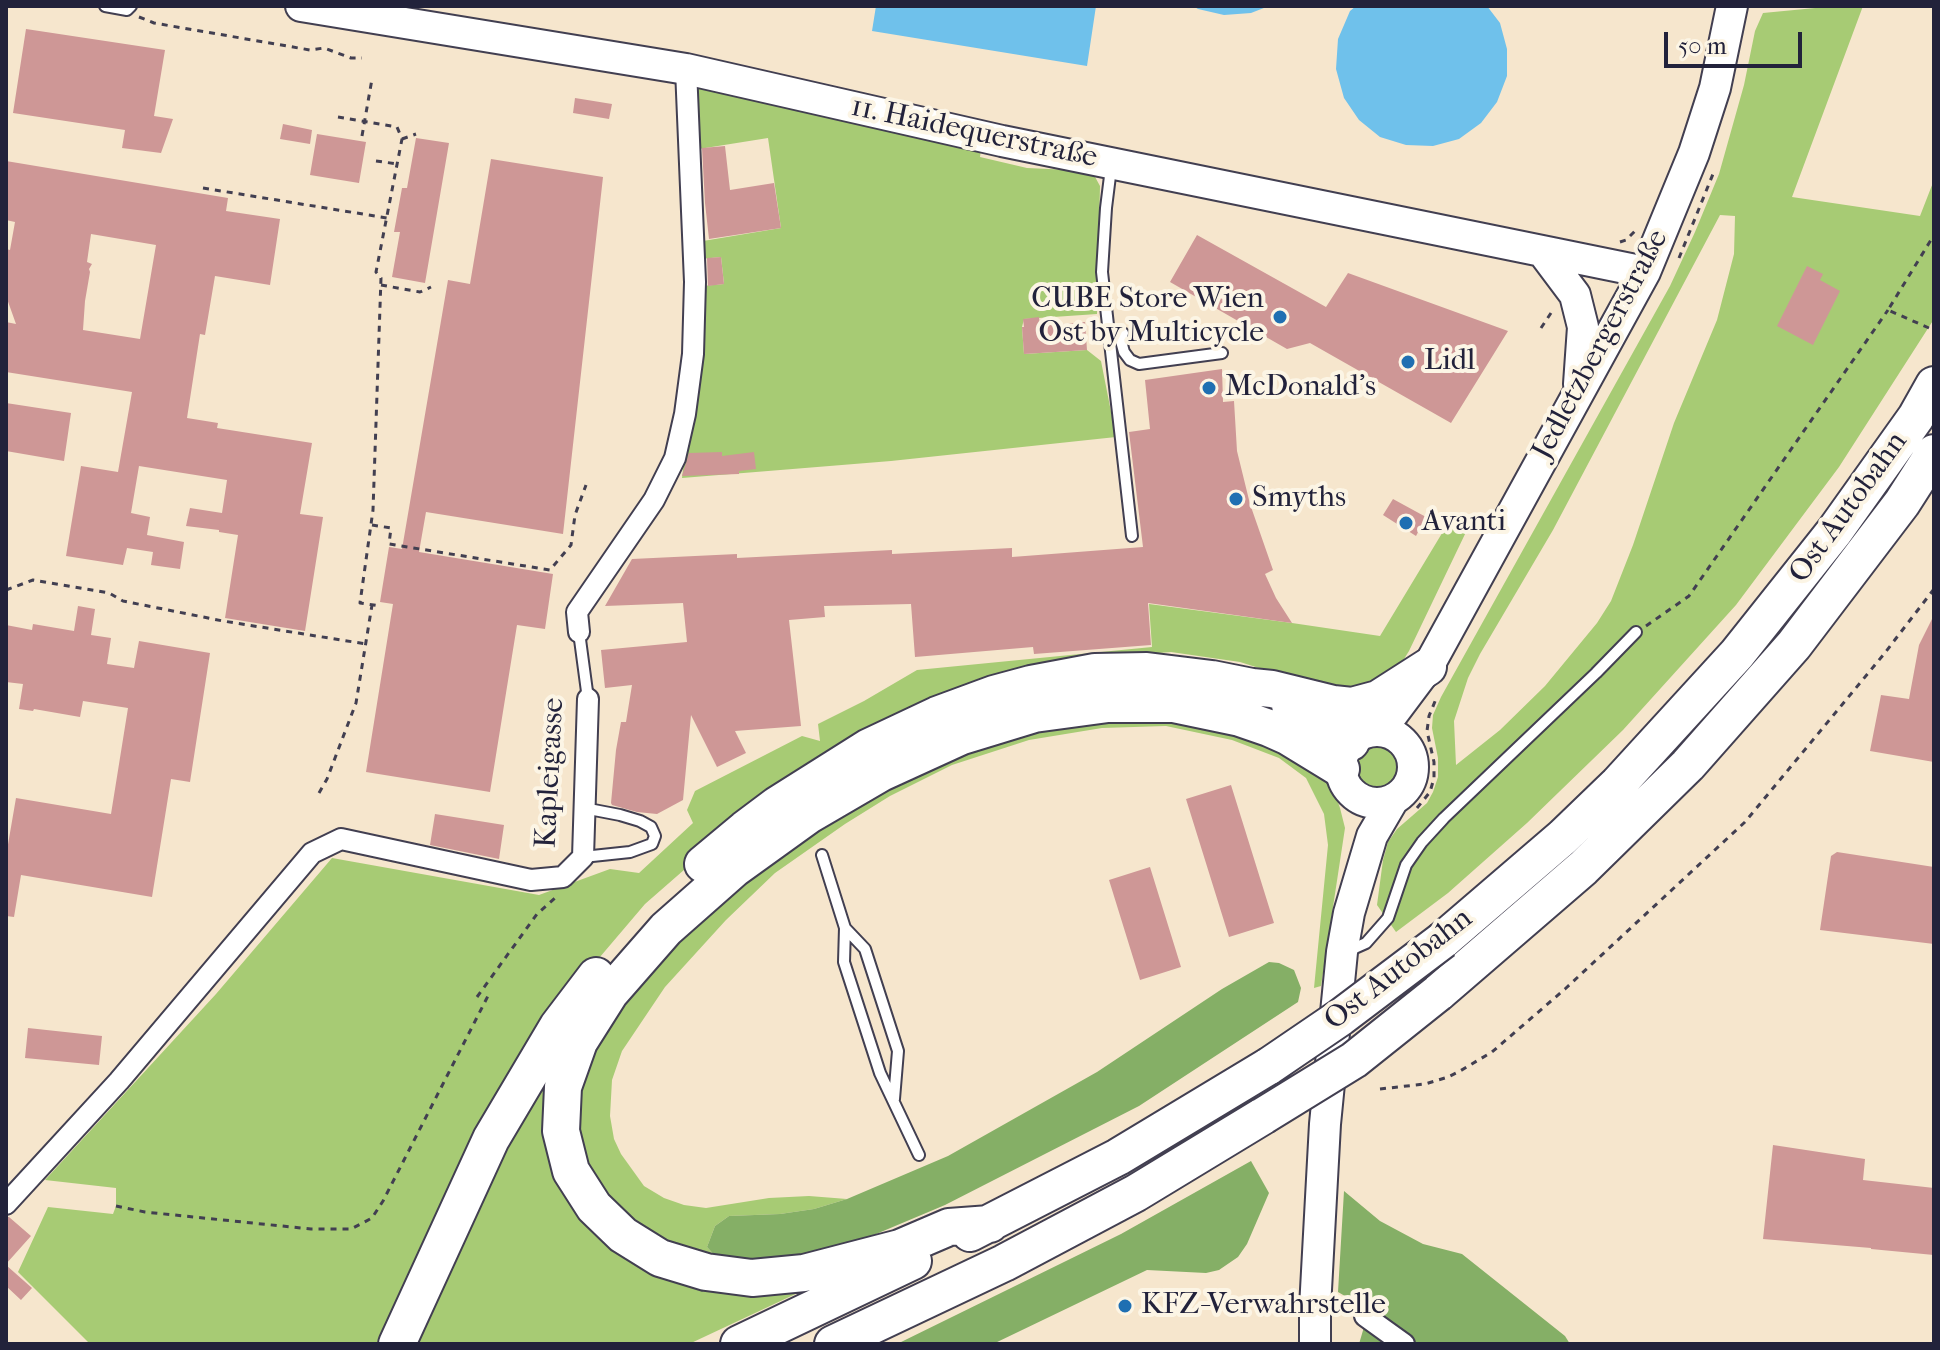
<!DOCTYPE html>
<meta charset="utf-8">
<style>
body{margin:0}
#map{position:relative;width:1940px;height:1350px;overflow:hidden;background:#f6e6cd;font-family:"IM FELL French Canon",serif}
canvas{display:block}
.frame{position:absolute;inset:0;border:8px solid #22223b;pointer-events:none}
.scale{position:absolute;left:1664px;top:32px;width:138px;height:36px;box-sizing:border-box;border:4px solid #22223b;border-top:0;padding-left:10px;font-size:24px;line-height:28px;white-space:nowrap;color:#22223b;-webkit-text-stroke:6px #fcf5e5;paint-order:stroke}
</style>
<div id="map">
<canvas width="1940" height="1350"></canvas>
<div class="frame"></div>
<div class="scale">50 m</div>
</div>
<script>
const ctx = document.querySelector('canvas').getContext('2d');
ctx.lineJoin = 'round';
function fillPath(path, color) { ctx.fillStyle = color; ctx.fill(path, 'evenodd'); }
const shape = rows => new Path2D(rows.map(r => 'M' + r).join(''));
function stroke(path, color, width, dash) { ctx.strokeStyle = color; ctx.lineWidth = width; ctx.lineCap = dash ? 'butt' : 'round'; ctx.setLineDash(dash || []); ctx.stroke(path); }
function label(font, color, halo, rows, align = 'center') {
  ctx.font = font + ' "IM FELL French Canon",serif'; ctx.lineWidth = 8; ctx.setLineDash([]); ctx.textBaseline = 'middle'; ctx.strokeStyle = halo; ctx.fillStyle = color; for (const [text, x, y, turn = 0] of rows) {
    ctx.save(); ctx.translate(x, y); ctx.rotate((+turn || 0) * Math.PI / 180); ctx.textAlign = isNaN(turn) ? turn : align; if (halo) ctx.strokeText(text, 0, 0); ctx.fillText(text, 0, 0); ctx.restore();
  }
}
fillPath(shape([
 [1836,6,1863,6,1792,197,1920,216,1934,180,1934,319,1839,467,1736,605,1623,730,1527,823,1448,893,1396,932,1377,905,1383,860,1388,842,1397,829,1427,803,1433,792,1438,777,1438,758,1432,728,1433,715,1441,697,1670,286,1695,232,1719,174,1744,85,1755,31,1763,13],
 [1720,215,1735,216,1734,254,1717,320,1674,423,1633,545,1611,601,1597,623,1545,686,1500,730,1456,765,1454,721,1468,678,1480,654,1553,530],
 [700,87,981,150,980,157,1027,168,1071,170,1094,175,1100,186,1097,314,1024,319,1022,327,1024,354,1087,350,1101,361,1116,437,891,461,682,478,694,379,702,286,724,284,721,257,701,259,703,241,781,228,768,138,699,149,693,97],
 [1453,515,1464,522,1466,532,1409,651,1389,683,1338,693,1240,662,1171,652,1096,658,724,835,645,904,594,964,389,1344,90,1344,18,1272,48,1207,113,1214,116,1206,116,1188,45,1180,216,994,332,858,539,895,610,869,639,873,693,823,687,810,695,791,802,736,820,741,818,724,864,701,917,670,1152,647,1149,604,1292,623,1380,636],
 [1121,678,1194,684,1243,697,1281,710,1305,722,1329,738,1323,750,1289,729,1243,709,1160,693,1124,694,1058,700,997,714,961,727,883,762,843,783,779,825,715,873,657,929,622,968,594,1004,576,1033,556,1080,553,1110,557,1149,571,1186,591,1218,627,1251,669,1269,705,1280,750,1287,783,1284,835,1272,836,1275,689,1344,406,1344,495,1151,544,1063,616,965,652,923,691,885,735,846,804,795,875,753,914,733,956,715,1022,693,1055,685],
 [1099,711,1259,730,1323,771,1333,788,1340,808,1345,828,1321,986,1314,988,1328,845,1324,814,1306,778,1279,758,1232,740,1166,726,1102,728,1029,740,952,765,890,796,845,824,775,873,726,920,665,987,622,1051,612,1080,610,1116,614,1139,621,1154,644,1186,664,1198,684,1205,706,1208,769,1198,809,1196,847,1199,814,1209,780,1214,729,1216,715,1226,707,1247,716,1257,656,1240,615,1209,591,1176,577,1140,574,1097,591,1044,634,981,778,845,935,757],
 '1358 768a22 22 0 1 1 44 0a22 22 0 1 1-44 0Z'
]), '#a7cb74');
fillPath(shape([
 [1269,962,1279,963,1294,970,1301,988,1298,1002,1139,1106,945,1205,869,1237,811,1255,757,1261,716,1257,707,1247,715,1226,729,1216,780,1214,814,1209,847,1199,948,1156,1097,1072,1222,989],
 [1251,1161,1269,1193,1247,1244,1238,1257,1219,1270,1206,1273,1147,1270,993,1344,897,1344,1121,1234],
 [1344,1191,1380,1221,1423,1244,1462,1254,1565,1336,1570,1344,1359,1344,1369,1310,1338,1292]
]), '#85af66');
fillPath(shape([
 [876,6,1096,6,1087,66,872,31],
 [1193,6,1269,6,1251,13,1224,15,1198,9],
 [1356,6,1487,6,1500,23,1507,49,1507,76,1497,102,1481,123,1459,139,1433,146,1406,145,1380,137,1359,120,1344,98,1336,69,1338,39,1350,11]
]), '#6fc1eb');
fillPath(shape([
 [26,29,165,50,154,116,173,119,161,153,122,148,125,130,13,113],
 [575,98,612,104,609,119,573,113],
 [283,124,312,130,310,144,280,139],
 [317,134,366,142,359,183,310,175],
 [416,138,449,143,425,283,392,277,400,232,394,232,402,188,407,188],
 [725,146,730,190,774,183,781,228,709,239,705,203,702,148],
 [491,159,603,177,563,534,426,512,419,552,553,574,545,629,517,625,490,792,366,772,393,604,380,602,389,547,402,549,448,280,470,284],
 [6,161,228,198,226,211,280,219,270,285,215,276,205,335,200,334,187,418,218,423,217,428,312,443,300,514,323,517,305,631,225,618,238,535,219,532,219,530,186,526,190,508,222,513,227,480,139,466,131,513,150,517,147,535,184,542,180,569,151,565,153,552,127,548,123,565,66,556,81,466,118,472,132,392,6,372,6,322,16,324,6,296,6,249,10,250,15,222,6,220],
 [91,234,156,245,140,339,83,330,85,301,90,272,89,269,92,264,87,262],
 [1197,235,1326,307,1348,273,1508,331,1451,423,1310,343,1287,349,1170,282],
 [721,257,724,284,708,286,707,258],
 [1807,266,1823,274,1820,280,1840,291,1813,345,1777,326],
 [1039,317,1040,326,1085,322,1087,350,1024,354,1022,327,1024,327,1023,319],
 [1222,369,1223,402,1234,401,1237,451,1250,504,1273,570,1265,574,1276,598,1292,623,1148,603,1151,645,1034,654,1033,647,915,657,911,604,824,606,825,617,789,620,801,726,735,731,746,753,717,767,691,715,683,800,657,814,637,812,612,805,611,803,616,750,621,722,626,722,632,685,605,688,601,650,687,642,683,603,605,606,632,559,737,554,737,558,892,550,892,554,1012,548,1012,557,1143,547,1129,432,1150,429,1145,380],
 [6,403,71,413,64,461,6,451],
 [722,452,722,456,754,452,756,469,739,471,739,474,682,476,689,453],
 [1393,499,1426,517,1416,536,1383,515],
 [78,606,95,609,91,635,111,638,107,664,134,668,139,641,210,653,190,782,171,779,152,897,21,875,14,917,6,916,6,856,16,798,111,814,128,708,83,701,80,717,34,709,33,711,19,709,23,684,6,682,6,625,32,630,33,624,74,631],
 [1934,615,1934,762,1870,751,1881,695,1909,699,1919,645],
 [1231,785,1274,923,1229,937,1186,799],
 [435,814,504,825,499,859,430,845],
 [1837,852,1934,867,1934,944,1820,930,1831,856],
 [1150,867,1181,967,1140,980,1109,880],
 [28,1028,102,1036,99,1065,25,1058],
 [1773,1145,1865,1159,1863,1180,1934,1188,1934,1255,1871,1249,1871,1248,1763,1239],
 [6,1217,9,1217,31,1236,6,1264],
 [6,1265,32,1288,21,1300,6,1286]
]), '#ce9796');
const service = shape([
 [105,6,127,10,131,6],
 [1111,168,1106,208,1102,272,1132,536],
 [1123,333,1121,341,1124,352,1130,360,1139,364,1222,353],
 [579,632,588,699],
 [822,855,845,928,844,962,880,1073,919,1155],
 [583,857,630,852,652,844,655,836,651,827,640,821,620,815,594,810,584,813],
 [845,928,865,949,898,1051,894,1099],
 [1348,951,1366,943,1388,918,1406,865,1422,842,1444,818,1596,673,1636,632]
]);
const minor = shape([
 [579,632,577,612,654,500,675,458,685,414,693,354,695,282,686,69],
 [6,1204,119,1081,312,853,341,839,531,880,563,877,583,857,588,699],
 [1365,1316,1404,1344]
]);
const primary = shape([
 [301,6,686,69,1002,141,1645,272],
 [1542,251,1575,295,1583,327,1579,384],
 '1341 767a36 36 0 1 1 72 0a36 36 0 1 1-72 0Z',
 [1378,731,1389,719,1428,667,1645,272,1694,153,1715,88,1732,6],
 [1315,1344,1315,1308,1325,1124,1342,952,1349,913,1372,836,1393,800]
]);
const motorway = shape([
 [1290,705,1351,742],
 [703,864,745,829,777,805,869,747,937,715,994,694,1031,684,1095,672,1147,671,1212,679,1252,687,1272,689,1333,704,1352,706,1378,699,1428,667],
 [1443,940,1563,837,1618,784,1737,654,1834,532,1916,417,1934,385],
 [1438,993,1583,868,1688,765,1794,645,1902,503,1934,453],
 [990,1224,949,1227,900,1248,804,1273,752,1278,706,1272,660,1258,623,1235,594,1207,571,1171,561,1131,563,1087,579,1042,610,993,666,929,734,869,809,815,881,773,962,736,1034,714,1108,704,1173,704,1240,718,1269,728,1287,736,1341,769],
 [970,1233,1118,1157,1269,1066],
 [397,1344,491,1139,558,1026,596,976],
 [739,1344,913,1261],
 [833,1344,1004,1263,1136,1193,1263,1116]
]);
stroke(service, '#423f51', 14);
stroke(minor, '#423f51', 24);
stroke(primary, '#423f51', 34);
stroke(motorway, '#423f51', 40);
stroke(shape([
 [139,17,154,23,310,50,324,48,351,58,362,58],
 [338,117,397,127,402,139,376,272,381,278,373,510,360,603,380,606],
 [362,136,372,79],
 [402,139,416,134],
 [376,161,398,164],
 [203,188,387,218],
 [1620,242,1626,240,1636,230],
 [1679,258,1715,169],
 [381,285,420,292,431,287],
 [1541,328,1553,310],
 [1929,328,1888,310,1934,235],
 [372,525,391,528,389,544,550,570,571,545,575,515,586,485],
 [6,590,33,580,109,593,123,601,223,621,366,644],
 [1646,626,1689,596,1888,310],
 [319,793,327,779,356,703,372,605],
 [1417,808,1430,792,1434,778,1434,762,1427,731,1429,716,1436,699],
 [477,997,537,914,556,897],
 [1380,1089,1425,1084,1448,1077,1460,1071,1492,1052,1565,989,1745,822,1884,654,1934,589],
 [116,1206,145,1212,311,1229,351,1229,372,1218,383,1201,490,992]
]), '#423f51', 3, [6, 6]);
stroke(service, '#fff', 10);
stroke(minor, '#fff', 20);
stroke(primary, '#fff', 30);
stroke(motorway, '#fff', 36);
const motorwayBridge = shape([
 [1269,1066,1341,1017,1443,940],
 [1263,1116,1354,1060,1438,993]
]);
stroke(motorwayBridge, '#423f51', 40, []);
stroke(motorwayBridge, '#fff', 36);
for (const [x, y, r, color] of [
 [1280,317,8,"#1f6fb2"],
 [1408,362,8,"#1f6fb2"],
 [1209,388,8,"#1f6fb2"],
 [1236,499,8,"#1f6fb2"],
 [1406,523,8,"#1f6fb2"],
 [1125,1306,8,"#1f6fb2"]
]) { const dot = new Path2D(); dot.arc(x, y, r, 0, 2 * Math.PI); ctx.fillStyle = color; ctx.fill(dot); stroke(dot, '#fcf5e5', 3); }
label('30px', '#22223b', '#fcf5e5', [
 ["11. Haidequerstraße",974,133,12],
 ["Jedletzbergerstraße",1601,345,-62],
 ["Ost Autobahn",1849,508,-54],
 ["Kapleigasse",551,773,-87],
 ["Ost Autobahn",1399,970,-38]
]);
label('30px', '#22223b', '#fcf5e5', [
 ["CUBE Store Wien",1264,300,"right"],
 ["Ost by Multicycle",1264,334,"right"],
 ["Lidl",1424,362],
 ["McDonald's",1225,388],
 ["Smyths",1252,499],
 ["Avanti",1422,523],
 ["KFZ-Verwahrstelle",1141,1306]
], 'left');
</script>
